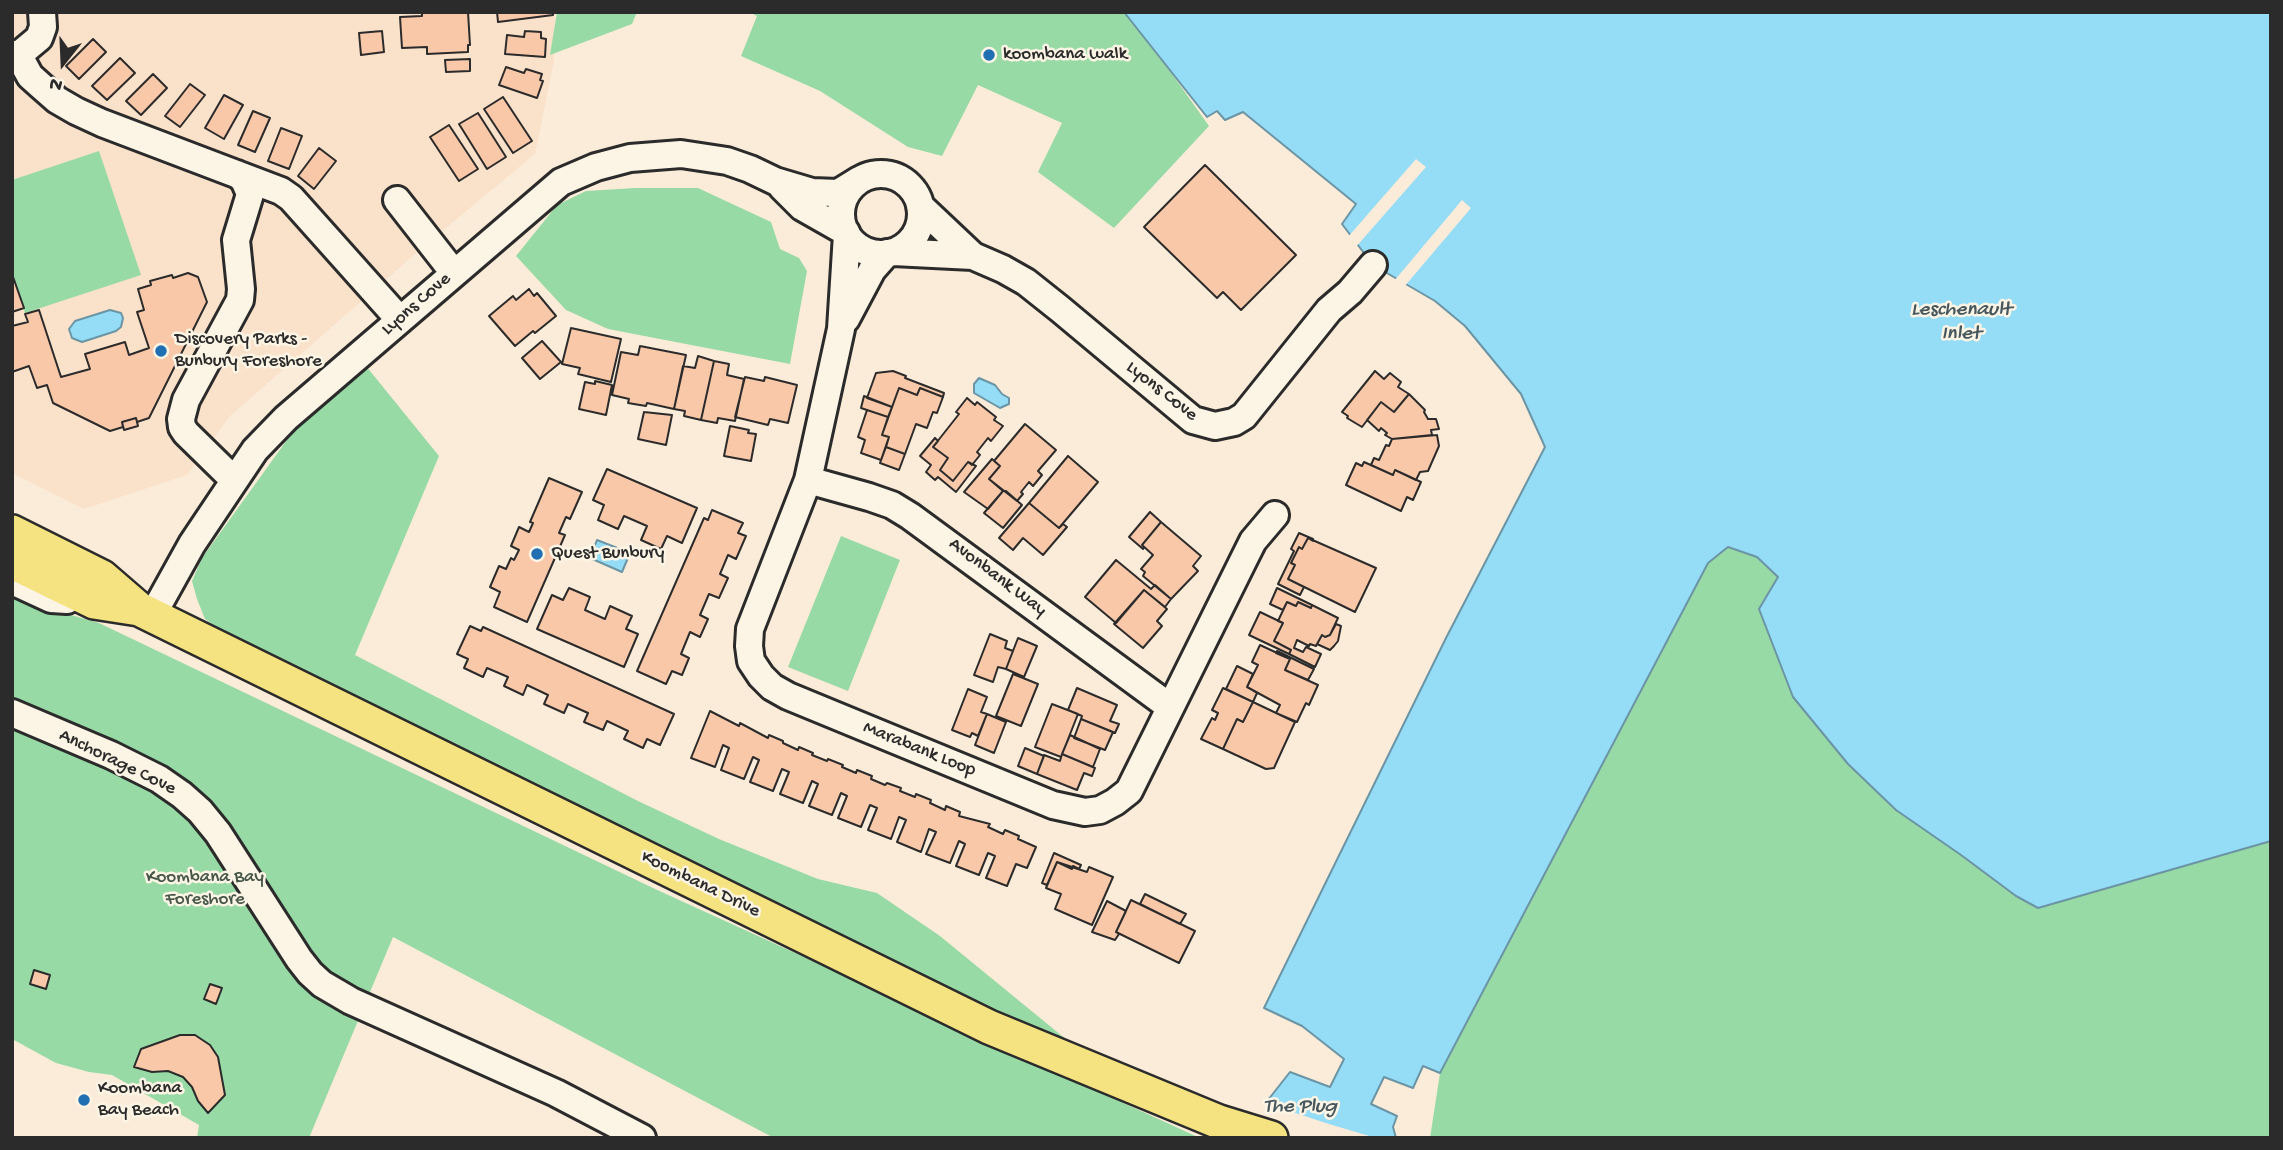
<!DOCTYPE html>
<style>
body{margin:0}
#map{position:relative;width:2283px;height:1150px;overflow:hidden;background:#fbecd9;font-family:"Gochi Hand",sans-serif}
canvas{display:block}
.frame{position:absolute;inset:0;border:14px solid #2b2b2b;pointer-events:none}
.north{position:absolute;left:28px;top:28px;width:70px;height:70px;-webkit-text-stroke:5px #fcf5e5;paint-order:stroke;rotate:198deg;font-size:19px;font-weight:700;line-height:28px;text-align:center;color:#2b2b2b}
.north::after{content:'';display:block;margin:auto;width:24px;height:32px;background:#2b2b2b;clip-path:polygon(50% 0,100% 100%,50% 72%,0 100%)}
</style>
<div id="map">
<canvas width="2283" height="1150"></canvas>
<div class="frame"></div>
<div class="north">N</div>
</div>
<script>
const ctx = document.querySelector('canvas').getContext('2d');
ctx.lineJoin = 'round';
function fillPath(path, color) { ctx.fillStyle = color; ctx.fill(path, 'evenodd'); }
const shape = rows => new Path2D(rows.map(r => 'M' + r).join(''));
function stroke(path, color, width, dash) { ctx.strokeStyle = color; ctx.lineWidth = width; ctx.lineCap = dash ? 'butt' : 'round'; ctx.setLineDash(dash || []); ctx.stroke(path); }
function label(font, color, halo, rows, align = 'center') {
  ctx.font = font + ' "Gochi Hand",sans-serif'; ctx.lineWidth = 5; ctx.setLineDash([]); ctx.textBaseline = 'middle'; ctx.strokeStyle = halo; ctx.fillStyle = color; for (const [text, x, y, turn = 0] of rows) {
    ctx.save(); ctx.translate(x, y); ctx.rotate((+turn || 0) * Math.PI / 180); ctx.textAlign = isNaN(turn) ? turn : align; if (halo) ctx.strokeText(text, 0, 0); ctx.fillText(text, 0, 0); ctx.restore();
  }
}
fillPath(shape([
 [12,12,555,12,554,61,535,154,429,242,229,417,187,475,84,509,12,473]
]), '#fae1ca');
fillPath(shape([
 [557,12,637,12,632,24,550,55],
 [749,12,1124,12,1160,57,1209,126,1114,228,1038,172,1062,123,978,85,942,156,908,147,820,91,741,56,757,16],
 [99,151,141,275,25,313,12,274,12,180],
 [635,188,698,188,771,222,780,249,799,258,807,271,790,364,608,329,566,310,516,256,557,205,586,191],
 [366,366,439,456,355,655,638,801,719,839,818,879,877,893,940,936,1084,1054,985,1016,635,839,468,751,228,636,205,619,197,599,192,581,202,558,297,426],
 [841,536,900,560,848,691,788,667],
 [1728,547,1757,557,1779,577,1759,609,1793,697,1961,855,2016,896,2038,908,2271,841,2271,1138,1430,1138,1440,1073,1708,563],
 [12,598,99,623,653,888,1200,1138,774,1138,393,937,309,1138,197,1138,199,1125,112,1075,89,1072,56,1063,12,1039]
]), '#98daa5');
const water = shape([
 [1124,12,2271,12,2271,841,2038,908,2016,896,1961,855,1896,810,1848,764,1793,697,1759,609,1778,577,1757,557,1728,547,1708,563,1440,1073,1423,1066,1413,1088,1384,1077,1371,1104,1397,1116,1393,1127,1396,1138,1238,1138,1290,1072,1330,1087,1344,1059,1302,1026,1264,1008,1446,638,1545,447,1521,394,1465,326,1435,301,1373,265,1342,224,1356,204,1243,112,1225,120,1217,111,1207,117,1124,12],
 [110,310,121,313,123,318,121,327,116,331,82,342,72,338,69,329,75,321,110,310],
 [979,378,995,385,1002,394,1009,398,1009,404,1000,408,974,393,974,384,979,378],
 [597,540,630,553,622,572,590,558,597,540]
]);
fillPath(water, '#95dcf6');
stroke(water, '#6b95a5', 2);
fillPath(shape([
 [1416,159,1426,167,1355,248,1347,238],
 [1462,200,1471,208,1404,287,1394,281],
 [1262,1102,1329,1124,1376,1138,1234,1138]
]), '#fbecd9');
const building = shape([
 [422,12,468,12,470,45,468,45,468,52,427,54,427,47,402,48,400,17,422,16,422,12],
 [497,12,553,12,553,15,498,22,497,12],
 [382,31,384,52,361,55,359,33,382,31],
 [525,31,541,32,541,38,546,39,545,57,505,54,507,35,524,37,525,31],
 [93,39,106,52,79,79,66,66,93,39],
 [120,58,135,73,107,100,92,86,120,58],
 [470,59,470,71,446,72,445,60,470,59],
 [506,67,524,73,526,69,542,74,540,80,543,81,537,98,499,85,506,67],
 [153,74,167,88,141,115,126,101,153,74],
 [190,84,205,95,180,127,165,116,190,84],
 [224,95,243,105,224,139,205,128,224,95],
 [503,97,532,141,513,153,484,109,503,97],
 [253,111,270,118,255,152,238,145,253,111],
 [478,113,506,157,487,169,459,124,478,113],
 [449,125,478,169,459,181,430,137,449,125],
 [281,128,302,136,289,169,268,161,281,128],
 [319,148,336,161,314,189,298,176,319,148],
 [1205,165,1296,255,1241,310,1223,292,1217,298,1144,227,1205,165],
 [188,273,198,277,207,302,149,418,137,422,136,418,122,422,123,427,110,431,53,403,47,385,37,388,29,366,12,372,12,326,28,322,25,314,39,310,61,377,90,369,85,354,125,342,129,355,149,348,137,312,144,310,138,289,151,285,150,281,172,275,173,278,188,273],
 [12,274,24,308,12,312,12,274],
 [529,289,534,296,537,293,556,316,535,333,533,331,515,346,489,316,513,296,516,300,529,289],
 [571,328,621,339,611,382,578,374,580,368,562,364,571,328],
 [542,341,561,362,540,379,522,358,542,341],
 [640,346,686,355,674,409,647,403,646,406,628,403,629,399,612,395,621,352,638,355,640,346],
 [698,356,714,361,701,420,684,416,685,411,674,409,683,366,695,368,698,356],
 [714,361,729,364,727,375,744,379,735,421,718,418,717,423,701,420,714,361],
 [893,371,906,376,905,378,944,393,943,397,920,388,917,395,899,388,892,407,867,398,876,373,893,371],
 [1375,371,1384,379,1390,373,1401,382,1398,387,1409,394,1394,412,1381,402,1362,427,1347,418,1348,416,1342,412,1375,371],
 [745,377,764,381,765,377,797,385,788,423,770,419,768,425,735,417,745,377],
 [595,381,612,385,606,415,579,409,585,382,595,384,595,381],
 [899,388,917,395,920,388,943,397,937,413,933,412,927,428,916,424,905,454,886,447,889,437,882,435,899,388],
 [1409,394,1425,410,1424,412,1428,419,1436,419,1439,429,1431,430,1432,435,1392,439,1385,435,1387,433,1381,428,1379,431,1367,420,1381,402,1394,412,1409,394],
 [864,396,892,407,888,417,861,408,864,396],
 [967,398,975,405,977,402,996,417,994,420,1003,426,991,441,988,438,977,452,980,455,972,465,968,462,953,481,940,470,948,458,933,447,959,414,956,412,967,398],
 [867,410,888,417,882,435,889,437,881,460,861,453,865,440,858,437,867,410],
 [644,412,672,415,666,445,638,439,644,412],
 [136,418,138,426,124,430,122,422,136,418],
 [1025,424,1056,450,1038,471,1042,475,1033,486,1029,482,1021,492,1023,494,1017,501,989,479,1000,466,994,461,1025,424],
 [730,426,749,430,748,433,756,434,751,461,724,456,730,426],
 [1437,435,1439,446,1428,471,1420,472,1416,480,1395,470,1393,475,1371,465,1374,458,1379,460,1386,445,1389,446,1392,439,1437,435],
 [935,438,938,441,933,447,948,458,940,470,953,481,968,462,976,466,956,492,938,477,935,480,926,472,931,465,920,456,935,438],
 [886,447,905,454,899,470,880,463,886,447],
 [1068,456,1098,482,1059,528,1029,503,1068,456],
 [992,459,1000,466,989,479,1003,491,988,509,964,492,992,459],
 [1364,462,1393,475,1395,470,1421,482,1413,500,1407,497,1401,511,1346,485,1356,463,1362,466,1364,462],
 [607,469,697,508,682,543,667,536,661,549,641,540,647,526,624,516,618,529,598,520,604,505,593,500,607,469],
 [549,478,582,492,570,519,566,517,559,533,565,535,527,622,494,607,500,592,490,587,499,566,506,569,511,558,514,560,519,550,511,546,519,527,529,532,533,523,530,522,549,478],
 [1003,491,1006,491,1022,505,1003,528,984,513,1003,491],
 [1029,503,1059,528,1063,524,1067,527,1043,555,1023,538,1013,550,999,538,1029,503],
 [712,510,743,523,738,533,746,536,736,559,728,555,720,574,728,578,719,598,709,594,700,615,708,619,700,637,690,632,681,654,689,658,682,675,672,671,666,684,637,671,704,518,708,520,712,510],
 [1150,512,1161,522,1142,545,1144,547,1143,549,1129,537,1150,512],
 [1161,522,1201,556,1193,566,1198,571,1171,599,1143,576,1145,572,1141,569,1153,555,1142,545,1161,522],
 [1299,533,1313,539,1313,541,1308,538,1302,549,1299,547,1291,563,1295,565,1288,579,1304,587,1300,595,1278,584,1294,551,1291,549,1299,533],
 [1308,538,1376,568,1355,612,1288,579,1295,565,1291,563,1299,547,1302,549,1308,538],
 [1116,560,1151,589,1155,585,1171,599,1165,607,1144,590,1116,623,1085,597,1116,560],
 [569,588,590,597,585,610,605,619,610,606,632,616,626,629,638,634,624,667,537,629,552,595,563,600,569,588],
 [1277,588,1312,605,1311,608,1298,602,1296,606,1287,602,1283,610,1270,604,1277,588],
 [1144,590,1167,609,1157,621,1162,626,1143,648,1114,624,1144,590],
 [1287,602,1296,606,1298,602,1311,608,1312,605,1338,618,1330,635,1325,637,1322,635,1316,646,1310,644,1309,646,1297,640,1294,648,1303,652,1306,647,1321,654,1315,667,1289,654,1291,650,1274,641,1283,623,1278,621,1287,602],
 [1260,612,1283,623,1274,641,1291,650,1289,654,1249,635,1260,612],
 [1336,624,1341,626,1338,641,1334,646,1330,650,1317,644,1322,635,1325,637,1330,635,1336,624],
 [470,626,481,631,483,627,674,714,660,745,647,739,643,748,624,739,628,731,607,721,603,730,584,722,588,713,568,704,564,713,544,704,548,695,527,685,523,695,504,686,508,677,487,668,483,677,464,668,468,659,457,654,470,626],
 [990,634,1007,641,1005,648,1013,651,1006,669,998,667,993,682,974,675,990,634],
 [1018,638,1037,646,1024,677,1006,669,1018,638],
 [1260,645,1290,659,1285,670,1318,685,1309,705,1306,703,1297,722,1276,713,1280,705,1247,687,1258,665,1252,662,1260,645],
 [1277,651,1314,669,1308,680,1285,670,1290,659,1276,653,1277,651],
 [1237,666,1253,674,1247,687,1257,693,1253,702,1226,689,1237,666],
 [1013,674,1038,684,1021,726,996,716,1013,674],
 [1077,688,1117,705,1110,721,1119,724,1115,733,1081,719,1082,716,1068,710,1077,688],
 [1223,688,1253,702,1243,722,1237,719,1223,749,1201,739,1212,718,1215,720,1218,713,1212,710,1223,688],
 [968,689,987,697,981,712,987,714,978,736,972,733,970,737,952,730,968,689],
 [1253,702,1295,722,1274,768,1266,769,1223,749,1237,719,1243,722,1253,702],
 [1052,704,1078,714,1061,757,1035,747,1052,704],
 [710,711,739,726,740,723,768,738,769,735,783,741,783,743,798,750,799,747,813,753,812,755,827,761,828,759,843,765,842,767,856,773,857,770,872,776,871,779,885,785,887,783,901,788,900,791,915,797,916,794,931,800,930,803,945,810,946,806,960,812,959,816,990,824,988,827,1003,834,1005,830,1019,836,1018,839,1036,847,1027,868,1016,864,1007,886,986,878,995,856,988,853,979,875,956,866,965,844,959,841,950,863,926,854,936,832,929,829,921,852,897,842,906,820,899,817,891,839,868,830,877,808,870,805,861,827,838,818,847,796,841,793,832,815,809,806,818,784,812,781,803,803,780,794,789,772,782,769,773,791,750,782,759,760,753,757,744,779,721,770,729,748,723,745,715,767,691,758,710,711],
 [987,714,1006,722,994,753,975,745,987,714],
 [1081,719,1113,732,1105,750,1074,738,1081,719],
 [1070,735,1100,749,1093,767,1062,754,1070,735],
 [1025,748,1044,756,1037,774,1018,766,1025,748],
 [1062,754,1095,768,1092,776,1084,773,1077,790,1037,774,1044,755,1060,761,1062,754],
 [1054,853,1081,865,1079,869,1073,866,1072,869,1057,862,1047,885,1042,883,1054,853],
 [1057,862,1087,872,1089,867,1113,877,1092,925,1055,909,1061,894,1046,888,1057,862],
 [1145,894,1186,914,1180,924,1140,904,1145,894],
 [1131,900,1195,931,1179,963,1116,932,1131,900],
 [1107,901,1126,911,1116,932,1119,934,1115,940,1092,932,1107,901],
 [34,970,50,975,46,989,30,984,34,970],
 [210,984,222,988,216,1004,204,999,210,984],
 [180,1035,195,1035,210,1045,218,1057,225,1095,208,1113,198,1101,192,1087,183,1077,168,1071,152,1072,134,1067,141,1049,180,1035]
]);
fillPath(building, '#f9c8a8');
stroke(building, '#2b2b2b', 2);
const minor = shape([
 [18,54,30,76,40,85,57,100,76,111,102,123,281,191,291,198,400,320],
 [12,55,21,53,39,38,43,27,42,12],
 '841 214a40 40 0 1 1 80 0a40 40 0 1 1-80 0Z',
 [782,187,802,207,846,232],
 [397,200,454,273],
 [920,206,973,256],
 [847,234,841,329,808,480,750,629,749,646,751,661,761,676,772,687,788,696,1053,805,1085,812,1100,810,1115,802,1129,791,1244,559,1253,541,1275,515],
 [893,252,973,256,1003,269,1026,282,1060,309,1193,420,1215,426,1234,422,1244,416,1329,310,1350,292,1373,265],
 [846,319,872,270,887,253],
 [234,480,186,433,182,427,181,419,186,400,240,300,241,289,236,240,250,194,244,180,237,174],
 [808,480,869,497,892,505,910,516,1170,707],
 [12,581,51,599,67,600],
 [152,616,192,544,255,450,286,418,561,182,596,167,630,158,681,154,727,161,750,169,775,181,812,192,838,193,859,180],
 [12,713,111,755,159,779,182,795,200,811,218,833,299,959,310,973,322,984,351,1001,556,1093,642,1138]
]);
const major = shape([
 [12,532,102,577,139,609,989,1027,1219,1122,1271,1138],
 [12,562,94,602,139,609]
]);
stroke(minor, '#2b2b2b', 32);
stroke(major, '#2b2b2b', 38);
stroke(minor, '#fcf5e5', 26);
stroke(major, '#f5e381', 33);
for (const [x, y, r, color] of [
 [989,55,7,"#1f6fb2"],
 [161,351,7,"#1f6fb2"],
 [537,554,7,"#1f6fb2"],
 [84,1100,7,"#1f6fb2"]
]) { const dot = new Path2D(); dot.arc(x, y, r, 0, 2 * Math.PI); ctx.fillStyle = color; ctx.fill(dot); stroke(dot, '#fcf5e5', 2.5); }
label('19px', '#2b2b2b', '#fcf5e5', [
 ["koombana walk",1003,55],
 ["Discovery Parks -",175,340],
 ["Bunbury Foreshore",175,362],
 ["Quest Bunbury",551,554],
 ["Koombana",98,1089],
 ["Bay Beach",98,1111]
], 'left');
label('19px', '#2b2b2b', '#fcf5e5', [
 ["Lyons Cove",417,305,-41],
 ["Lyons Cove",1161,392,38],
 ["Avonbank Way",997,578,37],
 ["Marabank Loop",919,750,22],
 ["Anchorage Cove",117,763,26],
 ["Koombana Drive",700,885,26]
]);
label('19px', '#46574a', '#fcf5e5', [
 ["Koombana Bay",205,878],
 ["Foreshore",205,900]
]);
label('italic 21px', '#46575e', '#fcf5e5', [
 ["Leschenault",1961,311],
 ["Inlet",1961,335],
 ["The Plug",1300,1108]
]);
</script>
